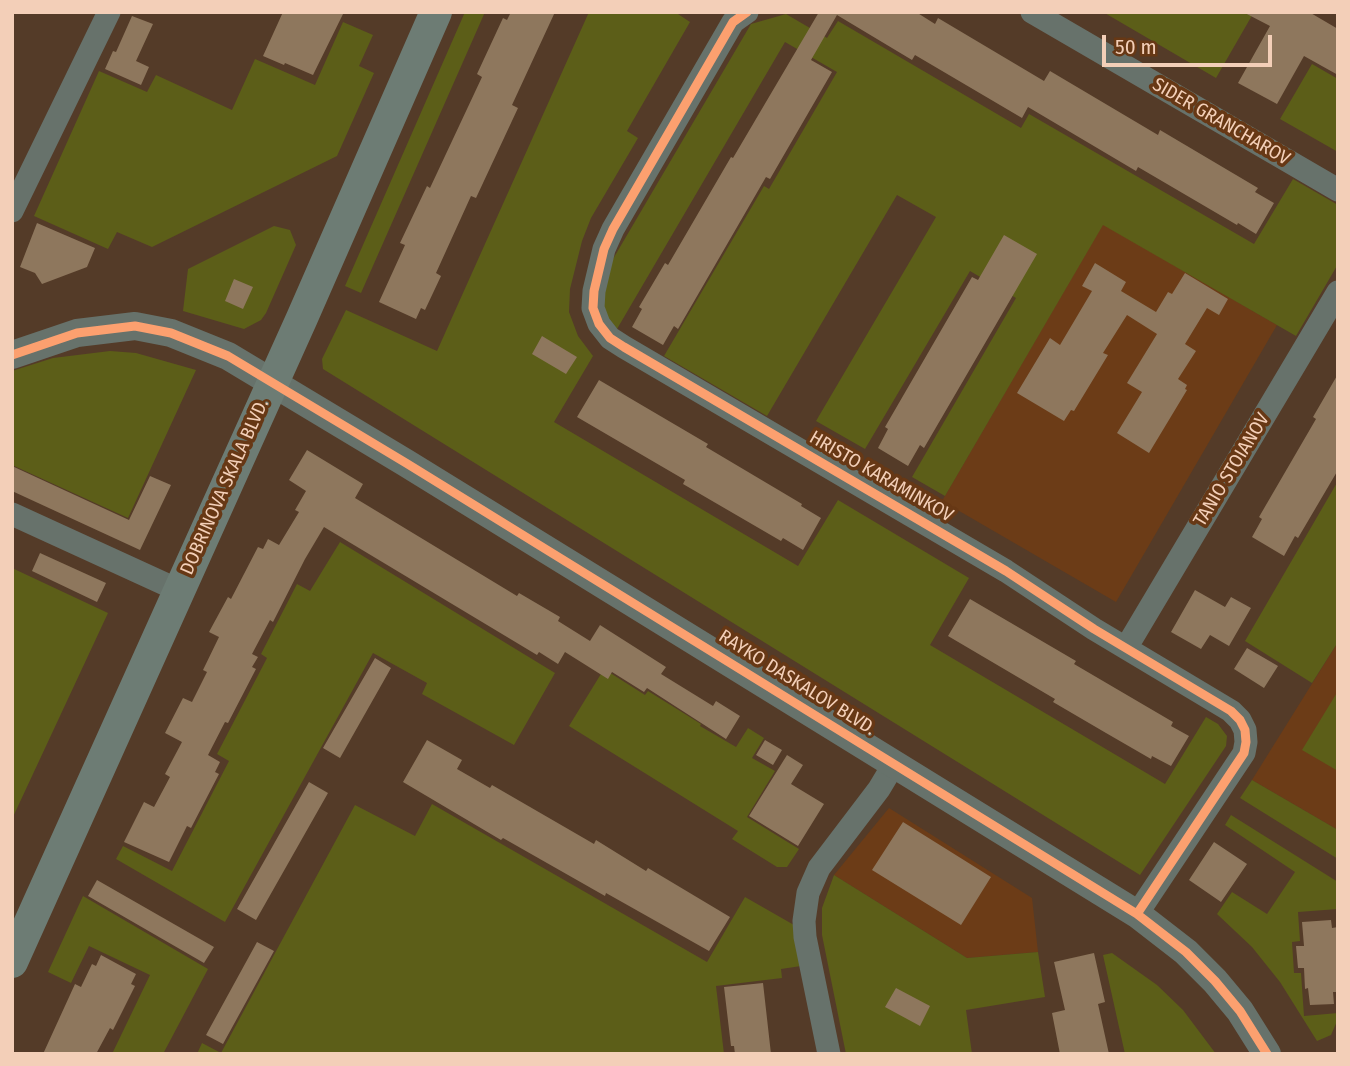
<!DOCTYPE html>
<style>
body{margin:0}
#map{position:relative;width:1350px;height:1066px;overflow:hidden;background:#543b28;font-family:"Fira Sans Condensed",sans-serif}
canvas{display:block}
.frame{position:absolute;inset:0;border:14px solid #f3cfb8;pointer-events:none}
.scale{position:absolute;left:1102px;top:35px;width:170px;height:32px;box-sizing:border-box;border:4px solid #f3cfb8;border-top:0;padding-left:9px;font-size:21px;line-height:24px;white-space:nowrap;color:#f3cfb8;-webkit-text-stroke:5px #673815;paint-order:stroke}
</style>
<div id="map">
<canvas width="1350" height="1066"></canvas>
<div class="frame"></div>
<div class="scale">50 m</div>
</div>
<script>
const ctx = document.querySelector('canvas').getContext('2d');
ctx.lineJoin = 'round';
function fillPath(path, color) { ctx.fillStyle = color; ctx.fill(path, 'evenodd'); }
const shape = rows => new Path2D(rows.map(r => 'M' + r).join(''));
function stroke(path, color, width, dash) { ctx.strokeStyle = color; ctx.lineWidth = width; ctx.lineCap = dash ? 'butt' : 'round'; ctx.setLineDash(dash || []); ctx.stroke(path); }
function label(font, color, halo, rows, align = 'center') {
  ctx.font = font + ' "Fira Sans Condensed",sans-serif'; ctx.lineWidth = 7; ctx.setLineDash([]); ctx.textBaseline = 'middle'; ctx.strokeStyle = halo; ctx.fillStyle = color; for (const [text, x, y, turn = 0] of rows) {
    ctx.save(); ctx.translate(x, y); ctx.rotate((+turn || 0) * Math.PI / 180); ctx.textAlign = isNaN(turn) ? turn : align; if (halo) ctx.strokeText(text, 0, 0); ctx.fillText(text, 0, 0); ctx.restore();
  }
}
fillPath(shape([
 [1103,224,1277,325,1116,602,942,501],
 [1338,642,1338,830,1252,780],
 [889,808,1032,898,1038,952,967,958,834,875]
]), '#6c3c17');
fillPath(shape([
 [465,12,485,12,361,293,345,286],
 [589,12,675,12,690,22,627,131,638,138,591,218,582,241,570,289,569,312,578,336,593,356,554,422,798,566,838,500,969,578,930,645,1165,784,1206,717,1218,724,1227,736,1226,746,1140,875,323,369,322,359,346,310,437,351],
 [1103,12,1254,12,1216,78],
 [786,14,827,38,838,21,1021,128,1029,114,1254,244,1293,179,1338,205,1338,264,1296,336,1103,225,945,496,912,477,1016,298,970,271,865,449,816,421,936,217,897,195,767,416,664,356,764,186,769,189,837,72,785,42,617,329,607,318,601,305,603,276,751,24],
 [343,22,373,35,359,66,374,73,337,156,152,247,117,232,108,249,34,216,99,71,147,92,156,75,232,110,255,59,315,85],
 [1312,64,1338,79,1338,152,1280,119],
 [274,226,290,230,296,245,266,313,261,320,244,329,183,311,188,269],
 [110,351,136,353,196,370,128,518,12,465,12,371,53,358],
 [1338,481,1338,642,1312,683,1245,641],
 [340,542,555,673,514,745,422,694,427,683,373,653,225,922,116,859,123,846,172,871,229,761,217,754,267,658,261,654,297,584,310,591],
 [12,568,108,613,12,819],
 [604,669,645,695,648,691,701,724,700,726,736,747,748,728,764,738,752,758,775,771,747,817,799,849,787,867,777,867,732,839,738,831,569,726],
 [1338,691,1338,771,1302,750],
 [1252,780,1338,830,1338,859,1240,798],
 [432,804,707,962,745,897,794,925,801,966,781,969,782,978,716,986,724,1054,197,1054,202,1043,221,1053,355,805,415,836],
 [1231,815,1338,882,1338,909,1298,912,1300,941,1292,942,1294,973,1301,973,1304,1016,1338,1013,1338,1019,1331,1035,1317,1041,1280,982,1252,947,1217,914,1232,892,1267,914,1295,872,1225,825],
 [834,875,967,958,1038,952,1045,997,966,1010,972,1054,846,1054,822,935,822,908],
 [83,896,208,969,163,1054,112,1054,150,975,89,946,71,983,48,972],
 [1112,953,1157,985,1183,1010,1216,1054,1125,1054,1103,955]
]), '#5c5e18');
fillPath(shape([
 [283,12,344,12,313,75,285,63,284,65,263,56],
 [511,12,555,12,512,105,518,108,476,198,471,196,436,273,441,276,425,310,421,308,416,319,379,302,405,245,400,243,427,186,430,188,482,77,477,74,503,18,507,20],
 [819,12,916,12,935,24,938,18,1044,81,1050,71,1158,135,1160,130,1258,188,1255,192,1274,203,1256,234,1238,223,1237,225,1138,167,1136,171,1028,107,1022,118,915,55,912,60,837,15,811,60,832,72,770,179,766,177,678,329,674,326,663,345,632,327,642,309,639,307,665,263,668,265,731,157,733,158],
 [1243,12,1309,12,1338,29,1338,75,1304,56,1277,104,1238,83,1270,26],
 [132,16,153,24,136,61,149,67,141,85,105,69,113,51,116,52],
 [37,223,95,248,87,267,42,284,35,273,20,267],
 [1004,235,1037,254,924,448,920,445,908,466,878,448,888,429,885,427,972,277,978,280],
 [1095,263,1126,282,1121,291,1156,312,1168,292,1172,294,1185,273,1228,299,1219,315,1207,308,1185,344,1196,351,1178,379,1187,385,1185,389,1187,390,1149,453,1117,433,1142,392,1127,383,1157,334,1127,315,1103,353,1108,355,1074,411,1071,410,1064,421,1017,393,1050,338,1060,345,1092,291,1082,286],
 [234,279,253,287,243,309,225,301],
 [542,336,577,357,566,374,532,354],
 [1338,374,1338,470,1298,538,1295,536,1284,556,1252,537,1262,519,1259,517,1316,419,1313,417],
 [599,380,708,444,706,447,802,504,801,506,821,518,803,550,783,538,781,541,683,484,685,480,577,417],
 [307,450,363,484,355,498,517,596,519,593,560,617,558,621,590,641,600,625,666,667,661,674,713,706,716,701,740,716,726,739,647,688,644,692,612,672,608,679,565,652,558,664,539,652,537,655,324,527,305,559,273,622,270,620,252,654,258,657,252,667,256,669,228,723,225,722,208,755,220,762,215,772,219,774,191,828,187,826,169,862,124,842,144,802,154,807,170,777,165,774,182,742,165,733,183,698,192,702,207,672,203,670,219,637,209,632,228,597,231,599,258,547,263,549,268,539,279,545,299,512,295,510,306,491,289,480],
 [12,466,129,520,150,476,171,485,140,550,12,491],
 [40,553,106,583,97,602,32,571],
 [1195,590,1225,607,1231,597,1251,608,1229,646,1210,635,1201,649,1171,632],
 [970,599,1076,661,1074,664,1173,722,1171,726,1189,736,1171,766,1152,756,1151,759,1106,733,1053,702,1055,699,948,636],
 [1247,648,1278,666,1264,688,1234,669],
 [375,658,391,668,340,758,323,748],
 [427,740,462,760,457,769,490,788,492,785,594,844,596,840,646,871,648,868,730,917,709,951,606,893,605,896,503,838,501,840,403,782],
 [765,740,782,750,773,765,756,755],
 [787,755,803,765,791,784,824,804,798,846,749,816],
 [309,782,328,793,256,920,237,909],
 [903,822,991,877,961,925,872,870],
 [1214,842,1247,864,1221,902,1189,880],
 [97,880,214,947,204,963,88,896],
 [1331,920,1332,928,1338,927,1338,992,1333,992,1334,1004,1310,1005,1308,988,1305,989,1304,968,1298,968,1296,946,1304,946,1302,922],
 [257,942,274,951,223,1044,206,1035],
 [1094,953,1105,1002,1098,1004,1109,1054,1060,1054,1052,1013,1065,1010,1054,962],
 [101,955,136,974,131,984,135,986,113,1030,110,1028,96,1054,43,1054,75,984,81,987,92,964,96,966],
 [763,983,771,1054,735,1054,734,1046,731,1046,724,987],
 [896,988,930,1006,920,1026,885,1007]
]), '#8e775d');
stroke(shape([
 [747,12,733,22,613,229,604,249,594,291,593,308,599,324,610,338,624,347,1006,571,1094,629,1231,711,1240,720,1245,730,1246,742,1244,753,1137,914],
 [1032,12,1338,190],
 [12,211,109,12],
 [12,514,178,590],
 [1126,648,1338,292],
 [829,1054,805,937,804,921,808,893,819,868,879,789,894,764]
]), '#67726b', 23);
stroke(shape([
 [12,355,77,333,135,326,171,333,228,356,406,463,1137,914,1186,952,1215,981,1240,1011,1267,1054]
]), '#67726b', 28);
stroke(shape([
 [12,962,302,318,436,12]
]), '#6d7c74', 32);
stroke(shape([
 [747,12,733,22,613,229,604,249,594,291,593,308,599,324,610,338,624,347,1006,571,1094,629,1231,711,1240,720,1245,730,1246,742,1244,753,1137,914],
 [12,355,77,333,135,326,171,333,228,356,406,463,1137,914,1186,952,1215,981,1240,1011,1267,1054]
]), '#fca06f', 9);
label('19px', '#f3cfb8', '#673815', [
 ["SIDER GRANCHAROV",1221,122,30],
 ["TANIO STOIANOV",1232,470,-59],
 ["HRISTO KARAMINKOV",881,477,30],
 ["DOBRINOVA SKALA BLVD.",225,487,-66],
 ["RAYKO DASKALOV BLVD.",797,683,32]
]);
</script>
